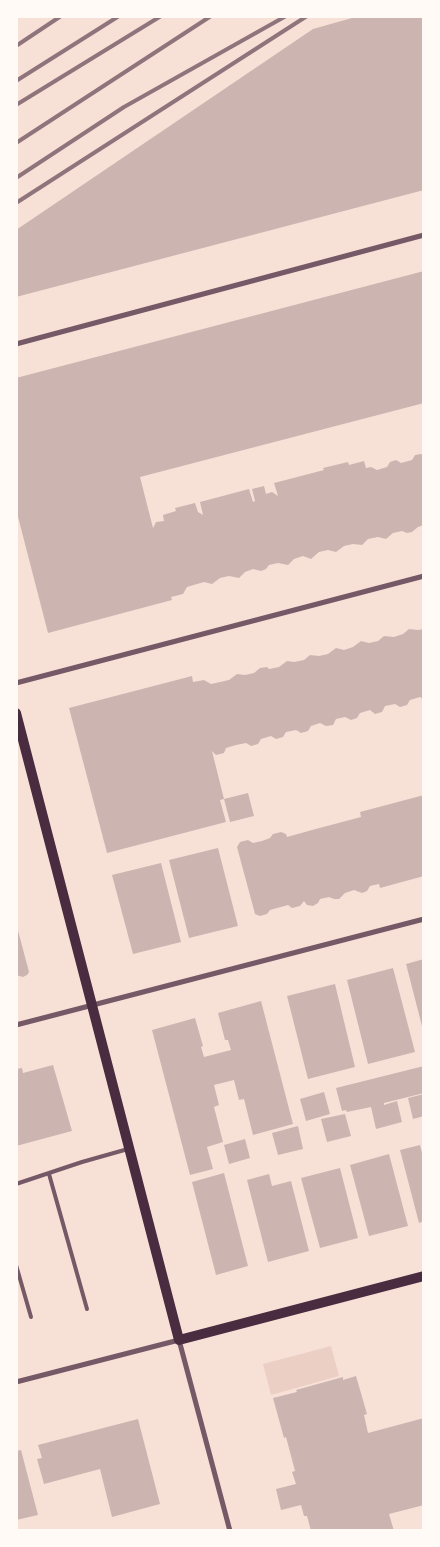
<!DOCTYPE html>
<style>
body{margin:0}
#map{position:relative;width:440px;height:1547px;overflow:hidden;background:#f7e1d7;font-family:Quicksand,sans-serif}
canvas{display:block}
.frame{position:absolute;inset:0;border:18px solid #fffaf5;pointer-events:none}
</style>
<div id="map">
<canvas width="440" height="1547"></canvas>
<div class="frame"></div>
</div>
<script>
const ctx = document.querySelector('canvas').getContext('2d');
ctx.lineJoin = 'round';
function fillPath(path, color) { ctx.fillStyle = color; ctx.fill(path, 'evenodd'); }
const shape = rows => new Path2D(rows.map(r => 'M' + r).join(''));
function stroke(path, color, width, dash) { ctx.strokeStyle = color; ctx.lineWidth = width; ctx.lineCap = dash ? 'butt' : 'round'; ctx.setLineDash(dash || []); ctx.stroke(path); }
fillPath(shape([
 [331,1346,339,1376,271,1395,263,1364]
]), '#ebcfc5');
fillPath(shape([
 [359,16,424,16,424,190,16,297,16,230,313,29],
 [424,271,424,403,140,477,153,528,156,522,164,521,163,515,176,511,175,508,195,503,198,512,203,515,200,502,249,489,253,502,255,501,252,489,264,486,266,494,272,492,278,496,274,483,324,470,323,468,348,462,349,465,364,461,366,468,371,467,377,470,387,467,390,462,396,460,401,463,412,460,415,455,421,454,424,455,424,525,418,527,412,532,407,533,402,531,393,533,386,539,378,537,368,539,362,545,353,544,344,546,336,552,328,550,319,552,311,559,303,556,294,559,288,565,278,563,269,565,266,569,261,571,253,569,245,572,239,578,229,576,220,578,212,584,204,582,187,587,183,594,171,597,172,600,48,633,16,509,16,378],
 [409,629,418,630,424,629,424,700,420,697,410,700,407,705,400,707,395,704,385,706,382,712,375,714,370,710,360,713,357,718,351,720,345,717,336,719,333,725,326,726,320,723,311,726,308,731,301,733,296,730,286,732,283,737,276,739,271,736,261,739,258,744,251,746,246,743,236,745,226,748,224,753,216,755,212,751,224,799,220,800,226,822,107,853,69,708,192,676,193,682,204,680,211,684,229,680,237,674,245,675,254,673,260,668,267,667,269,669,279,667,287,661,294,662,304,660,310,655,319,656,328,654,336,648,344,650,353,647,361,641,369,643,378,641,384,636,394,637,403,634],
 [248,793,254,816,230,822,224,799],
 [424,795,424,876,380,888,379,884,370,886,367,891,362,893,354,890,345,893,339,899,334,899,329,897,320,899,318,903,313,906,307,905,304,901,300,906,292,908,288,905,270,910,267,914,260,916,255,914,237,847,240,842,248,840,253,843,262,841,270,838,273,834,281,832,286,834,287,837,312,830,361,817,360,812],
 [218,848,238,926,189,938,169,860],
 [161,863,181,942,133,954,112,875],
 [16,923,29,972,27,975,23,977,16,975],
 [424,959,424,1030,423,1030,406,964],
 [393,968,415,1052,368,1064,347,980],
 [335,984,355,1067,308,1079,287,996],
 [261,1001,293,1124,253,1135,244,1099,239,1100,234,1080,214,1085,219,1105,214,1107,223,1142,207,1147,213,1169,190,1175,152,1030,195,1018,203,1046,201,1047,204,1057,231,1050,228,1040,225,1040,218,1013],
 [53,1065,72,1131,16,1146,16,1069,22,1068,23,1073],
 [424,1066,424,1093,384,1103,384,1105,397,1101,402,1122,376,1129,371,1107,347,1112,346,1110,342,1111,336,1088],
 [324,1092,330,1114,306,1121,300,1099],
 [424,1094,424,1116,413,1119,408,1098],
 [345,1114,351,1136,327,1142,321,1119],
 [298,1126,303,1149,278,1155,272,1133],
 [245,1139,250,1158,229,1164,224,1145],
 [420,1145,424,1161,424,1221,419,1223,400,1150],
 [389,1154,408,1226,369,1236,350,1165],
 [340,1168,358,1238,320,1248,301,1178],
 [224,1173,248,1266,216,1275,192,1182],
 [269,1174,272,1186,291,1181,309,1251,268,1262,247,1180],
 [356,1376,367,1414,364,1415,368,1433,424,1418,424,1505,389,1514,394,1531,311,1531,307,1516,304,1516,301,1505,281,1510,276,1489,296,1484,292,1472,295,1471,286,1437,284,1438,273,1398,297,1392,296,1390,343,1377,343,1380],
 [138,1419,160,1504,112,1517,100,1469,44,1484,37,1459,42,1458,38,1445],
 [21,1450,38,1515,16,1520,16,1451]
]), '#ccb4b1');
stroke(shape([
 [49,1174,87,1309],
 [16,1184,82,1162,128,1149],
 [16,1265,31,1317]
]), '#755966', 4);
stroke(shape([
 [16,344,424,235],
 [16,683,424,576],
 [16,1025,424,919],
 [16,1382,179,1340,230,1531]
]), '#755966', 5);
stroke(shape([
 [16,713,179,1340,424,1276]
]), '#4a2c40', 10);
stroke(shape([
 [16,46,61,16],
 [16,81,119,16],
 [16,105,161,16],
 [16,143,211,16],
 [16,178,124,107,286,16],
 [16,203,307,16]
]), '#8f747c', 4);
</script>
